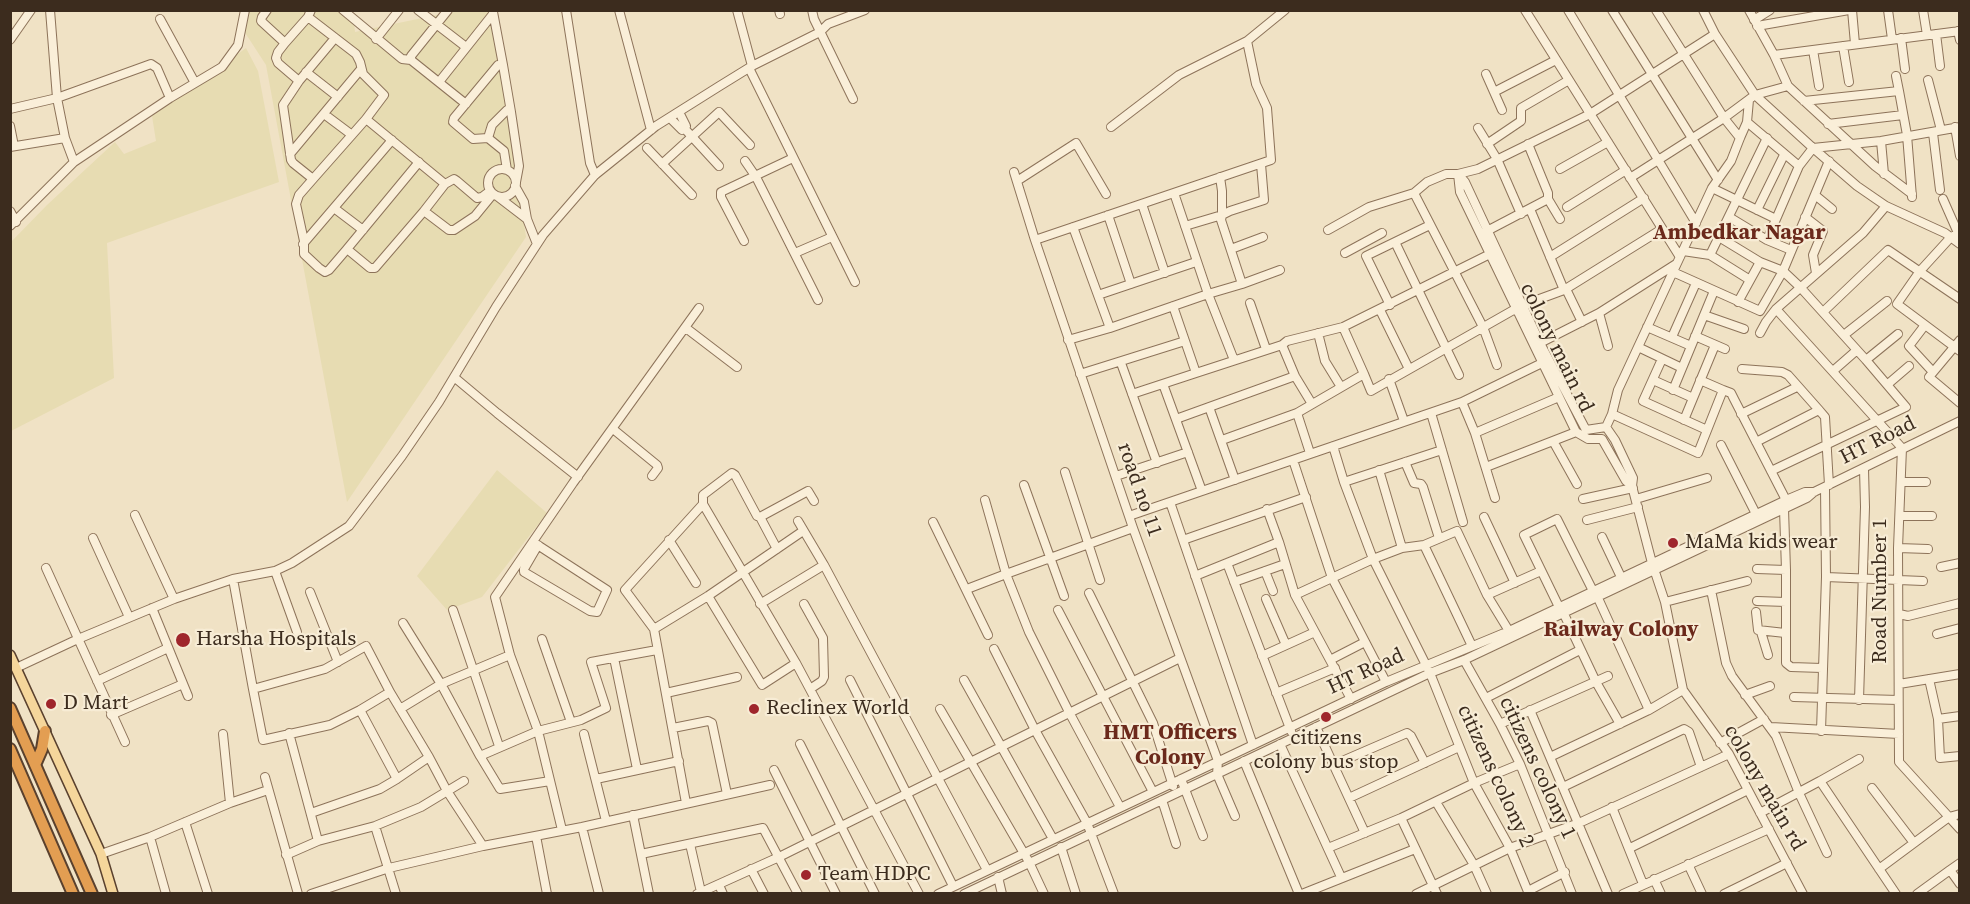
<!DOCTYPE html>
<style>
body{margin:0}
#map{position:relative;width:1970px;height:904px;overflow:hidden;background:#f0e2c5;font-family:"Source Serif 4",serif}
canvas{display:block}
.frame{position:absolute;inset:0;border:12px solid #3c2c1e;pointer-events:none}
</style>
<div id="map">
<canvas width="1970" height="904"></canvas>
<div class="frame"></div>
</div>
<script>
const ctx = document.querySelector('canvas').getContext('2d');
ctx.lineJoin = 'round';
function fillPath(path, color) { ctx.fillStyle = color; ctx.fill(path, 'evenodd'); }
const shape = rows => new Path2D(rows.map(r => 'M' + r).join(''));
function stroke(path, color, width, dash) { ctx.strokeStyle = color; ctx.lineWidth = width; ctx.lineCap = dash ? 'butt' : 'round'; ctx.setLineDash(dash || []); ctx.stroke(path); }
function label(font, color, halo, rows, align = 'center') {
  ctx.font = font + ' "Source Serif 4",serif'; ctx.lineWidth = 4.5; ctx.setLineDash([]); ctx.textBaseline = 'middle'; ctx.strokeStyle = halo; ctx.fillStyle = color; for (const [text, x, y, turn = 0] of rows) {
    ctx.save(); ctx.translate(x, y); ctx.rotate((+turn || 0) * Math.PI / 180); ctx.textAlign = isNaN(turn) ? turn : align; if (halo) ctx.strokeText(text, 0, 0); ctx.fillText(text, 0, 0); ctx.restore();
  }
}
fillPath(shape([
 [247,11,353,11,355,32,456,11,492,11,526,237,347,502,266,65,242,28],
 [246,48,258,71,279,182,107,243,114,378,11,431,11,242,47,205,115,142,124,154,156,141,152,116],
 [497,470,547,513,482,597,447,610,417,576]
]), '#e7dcb2');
const minor = shape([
 [50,10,57,98,65,138,74,162],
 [267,10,262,17,261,21,285,43,278,52,276,58,278,63,299,81,283,105,291,160,293,163,313,179,299,195,296,204,304,241,304,254,319,268,325,272,329,270,347,249,370,268,375,268,424,211,449,230,454,230,475,216,493,194],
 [311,10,308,17,356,54,360,62,363,74,384,95,366,119,313,179],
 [343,10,402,59,411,60],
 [418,10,466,47],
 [448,10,411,56,411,60,466,104],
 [566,10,590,163,595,175],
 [619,10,651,130],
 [737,10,752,66],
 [779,10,780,14],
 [812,10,814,19,853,99],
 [1525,10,1680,257],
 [1568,10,1696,223],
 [1612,10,1718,180],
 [1656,10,1724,118,1740,138],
 [1703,10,1715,34,1755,95,1813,148,1857,186,1886,206,1945,233,1960,244],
 [1749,10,1774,55,1788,86],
 [1852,10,1855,44],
 [1888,10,1892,39],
 [1923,10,1927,35],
 [493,12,503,65],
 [160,19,195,83],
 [1754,20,1770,10],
 [1757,26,1849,10],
 [1958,31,1960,40],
 [1936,34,1940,66],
 [1901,38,1905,69],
 [376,39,399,10],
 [10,40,31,10],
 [285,43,308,17],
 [1843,46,1849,82],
 [1813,50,1819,86],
 [1774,55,1960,31],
 [749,68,855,282],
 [306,72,338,97],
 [1486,74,1502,110],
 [1896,76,1899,91],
 [1928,80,1941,130],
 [299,81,335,38],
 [439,82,493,14],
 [1494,92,1556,60],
 [1804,101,1899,91,1907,135,1912,197],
 [10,109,57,98,151,64,157,68,170,98],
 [324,114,352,135],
 [670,118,682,130,686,126,679,112],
 [366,119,445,184,454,179,457,181,477,198,482,197,490,191],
 [1747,122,1799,166],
 [1828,124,1903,115],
 [10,126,14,146],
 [1111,127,1179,75,1247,41],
 [1955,127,1960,156],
 [684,128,719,166],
 [1478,128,1497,159,1521,214],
 [1933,133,1940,190],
 [488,138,473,139,453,122,454,118,498,65,503,65,511,112],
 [1881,141,1884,174],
 [1487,144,1521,121,1521,108,1569,80],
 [10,147,65,138],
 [647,148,692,195],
 [290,154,361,69],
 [745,161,756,177,818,300],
 [662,164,719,112,750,145],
 [1261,164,1264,200,1230,211,1222,215,1221,220,1242,284,1280,270],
 '488 183a14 14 0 1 1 28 0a14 14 0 1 1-28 0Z',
 [1560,169,1608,142],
 [507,170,504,151,488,138,492,125,507,110,511,112,519,166,516,182],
 [1014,172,1035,240,1133,528,1218,761,1217,774,1235,816],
 [1458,174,1460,192,1576,432,1588,439,1602,439,1626,481,1632,486,1652,563,1665,602,1683,690,1729,754,1803,894],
 [1458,174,1465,182,1540,343,1586,430,1606,427],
 [1630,178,1724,118,1755,95,1788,86,1875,166,1912,194],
 [1017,181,1076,143,1106,194],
 [515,186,524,202,527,219,537,244],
 [1712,188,1776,219],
 [1414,193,1483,327,1497,365],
 [1815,195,1832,209],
 [497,196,527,219],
 [1548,199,1560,219],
 [1943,199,1958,233],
 [1142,204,1165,273],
 [1567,207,1626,170],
 [334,208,363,230],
 [1530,209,1564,290],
 [1757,210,1784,155],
 [10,211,16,222],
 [424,211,445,184],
 [1108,215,1131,284],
 [1729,217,1767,240,1791,250],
 [1805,217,1823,231,1813,255,1816,273],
 [10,226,74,162,170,98,222,67,238,45,245,10],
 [1185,226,1222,215,1222,191,1220,177],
 [1073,227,1110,328],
 [1328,230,1369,207,1414,193,1427,182,1446,174,1458,174,1478,169,1590,114,1715,34],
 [1485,232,1548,199,1548,193,1528,144],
 [1960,233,1951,237,1920,271,1897,304,1960,351],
 [1719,237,1760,262,1783,271,1800,287,1866,360,1906,407,1771,471],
 [1035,240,1271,160,1267,108,1256,84,1247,41,1285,10],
 [1767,240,1799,166,1813,148,1881,141,1960,127],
 [744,241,721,197,721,192,793,158],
 [1395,242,1459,375],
 [303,244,392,140],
 [347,249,419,162],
 [1231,249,1263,237],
 [1683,251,1710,255,1750,280],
 [795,253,832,237],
 [1345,253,1382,233],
 [1710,255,1767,138],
 [1550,257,1644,198],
 [1673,272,1760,311,1783,271,1829,161],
 [1566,289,1582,322],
 [1098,295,1196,262],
 [1738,302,1760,262],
 [1250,303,1266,349],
 [1390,305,1366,256,1430,225],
 [1523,305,1564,290,1662,229],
 [1173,306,1196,373,1282,345,1287,341,1343,327,1490,254],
 [1776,309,1902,448],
 [1380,310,1409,369],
 [1823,312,1888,250,1960,299],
 [1599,313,1608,346],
 [1704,315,1744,329],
 [1925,325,1909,346,1933,372],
 [1343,327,1364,374],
 [1647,327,1691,346],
 [686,328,737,367],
 [1318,333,1325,361,1341,387],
 [1760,333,1766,322,1776,309,1863,233,1886,206],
 [1844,335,1887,301],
 [1695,336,1725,349],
 [1672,337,1696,283],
 [1068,340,1110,328,1208,294,1174,193],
 [1960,340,1929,377,1960,403],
 [1540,343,1599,313,1676,264],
 [1282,345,1295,376,1312,404],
 [1638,347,1682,368],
 [1662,359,1643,401,1707,430],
 [1234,360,1208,294,1242,284],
 [1866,360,1898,334],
 [1121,363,1157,463],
 [1742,369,1782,372,1788,375,1819,410,1825,417,1829,485],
 [1833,371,1857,350],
 [1080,374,1185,341],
 [454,377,497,413,578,477],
 [1389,379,1404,421],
 [1653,380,1693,398],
 [1163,384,1202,491],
 [1888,384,1909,366],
 [1673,390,1714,291],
 [1723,390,1731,393,1734,399,1786,500],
 [1132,394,1196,373],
 [1462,402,1475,433,1495,498],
 [1209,407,1235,480],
 [1297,413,1310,453],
 [1431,413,1463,522],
 [1612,414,1698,453,1723,390,1700,380],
 [1741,414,1797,387],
 [1176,419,1295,376],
 [1684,420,1715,345],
 [1606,427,1612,414,1618,390,1712,188,1731,161,1740,138,1747,122,1749,100],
 [1606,427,1615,440,1633,478,1632,486],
 [613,429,657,465,658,468,652,476],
 [1475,433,1559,397],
 [1222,440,1297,413,1364,374,1371,391,1517,308],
 [1553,441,1577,484],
 [1756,442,1819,410],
 [1721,445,1756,514],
 [1333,446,1344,482,1373,559,1430,673,1474,783,1510,848,1529,894],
 [1902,448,1898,548,1899,762,1949,817,1960,814],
 [1293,460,1332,578,1386,682],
 [1405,462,1414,483,1421,484,1423,487,1439,538],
 [1486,467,1576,432],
 [1065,472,1100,580],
 [1116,476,1188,452],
 [1344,482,1442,450],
 [1901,482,1926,482],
 [1024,485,1064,596],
 [1583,499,1633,488],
 [1636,499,1707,478],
 [814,501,808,491,760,517,757,516,735,475,732,473,703,495,703,504,796,663,919,894],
 [1170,502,1253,745],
 [1784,509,1786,570,1786,663,1791,667,1822,668],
 [135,515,174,599],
 [1129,516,1462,402,1542,363],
 [1900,516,1932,516],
 [760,517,777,549],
 [1484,517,1515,583],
 [1587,520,1638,507],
 [798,521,824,565,987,870],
 [933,522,988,635],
 [1602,537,1621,577],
 [93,538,129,617],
 [669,540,696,583],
 [1183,540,1306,497],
 [533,542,607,590,597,612,590,611,524,572,524,569,538,545],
 [1279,542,1295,595,1351,699],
 [1424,545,1472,646],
 [1402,548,1424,545,1457,531,1487,595,1509,631],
 [1898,548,1928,549],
 [1227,563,1291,731],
 [1941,567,1960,563],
 [46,568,125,742],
 [1757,569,1786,570],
 [275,571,292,563,349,526,402,456,439,402,496,307,543,235,595,175,656,126,718,87,752,66,820,32,828,24,865,10],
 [1265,571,1273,591],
 [1195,576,1279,542,1267,509],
 [1826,577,1923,581],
 [233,579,253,689],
 [1234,582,1285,564],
 [967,589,1006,574,985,500],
 [1711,590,1726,663,1732,676,1776,736,1799,793,1827,853],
 [310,592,338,662],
 [1089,593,1153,723,1173,786],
 [1295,595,1373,559,1402,548,1379,470],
 [1487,595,1541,571],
 [708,596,762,685,796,663],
 [1597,596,1649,710],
 [1266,599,1286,645],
 [1757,601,1786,602],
 [1665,602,1747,581],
 [760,604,824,565],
 [804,604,823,638,824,677,822,681,810,689],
 [1559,607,1524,535,1557,519,1593,591],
 [152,608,188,696],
 [453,610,499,746],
 [1058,610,1153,792],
 [1563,612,1596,682,1620,724],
 [1756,612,1758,630,1785,633],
 [1899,614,1908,616,1960,603],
 [403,623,441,684,480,756,538,731,581,720,606,708,591,662,657,650],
 [654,629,625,590,703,504],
 [1761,632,1768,655],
 [1937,634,1960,628],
 [542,639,571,722],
 [366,646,390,692,360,710,330,725,263,740,253,689,325,669,366,646],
 [994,649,1035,730,1087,823,1114,894],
 [1262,656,1315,632],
 [614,658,637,769],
 [1330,660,1365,642],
 [1464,660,1500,724,1520,764,1572,894],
 [16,668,78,639,174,599,233,579,275,571,297,632],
 [1929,679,1938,719,1940,758,1960,756],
 [850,680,953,886],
 [964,680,1053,839],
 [97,681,168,648],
 [1899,684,1960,674],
 [666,693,737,677],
 [1276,693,1335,668],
 [1745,695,1770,686],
 [1794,697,1898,700],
 [1486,698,1580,650],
 [1859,700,1865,507,1864,469],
 [400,709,441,684,510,655],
 [940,709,1029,862,1044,894],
 [360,710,397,779,429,757,390,692],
 [1530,710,1608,894],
 [111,715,183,684],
 [1938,719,1960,716],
 [1500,724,1608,676],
 [1316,727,1365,833],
 [1771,727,1899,734],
 [673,728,708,721,712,723,727,794],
 [1821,731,1826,577,1825,488],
 [223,734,230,803],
 [584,734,606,821],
 [1720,743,1764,719],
 [800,744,875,894],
 [1280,744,1341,877],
 [480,756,500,789,550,781],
 [429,757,447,791,483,846],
 [1550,757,1649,710,1683,690],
 [1859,759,1820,781,1896,894],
 [1244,761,1299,894],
 [1333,765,1407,733,1411,736,1425,763],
 [774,770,836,894],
 [265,777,298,894],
 [596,779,679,761],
 [1181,779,1203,836],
 [1563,787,1684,729,1689,732,1701,767],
 [1872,788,1914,843],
 [1349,798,1459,747],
 [1162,800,1176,844],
 [1436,802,1474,865,1487,894],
 [686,803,654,629,708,596,803,531],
 [1120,807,1069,712,1029,632,1006,574,1133,528],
 [1612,807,1643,884],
 [311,813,380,789,397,779],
 [1760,813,1820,781],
 [633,815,649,894],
 [1401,818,1437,894],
 [185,822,208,894],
 [375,826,396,894],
 [582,827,599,894],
 [562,830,538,731,510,655,495,597,573,483,699,308],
 [536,836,547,894],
 [150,837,166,894],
 [318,841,375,826,421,807,464,781],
 [690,844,701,892],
 [1061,847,1076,894],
 [1328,848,1401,818,1474,783,1520,764],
 [1630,848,1748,790],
 [101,854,150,837,230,803,268,790],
 [641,854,763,828,798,894],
 [286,855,318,841,289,733],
 [1960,863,1950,870,1960,884],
 [1688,864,1702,894],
 [751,869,764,894],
 [1879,869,1949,817,1960,829],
 [998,877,1002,894],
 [1654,879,1661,894],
 [719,885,723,894],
 [1528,891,1565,872],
 [311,894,389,868,483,846,582,827,770,785],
 [697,894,779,857,1180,658],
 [938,894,1386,682,1509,631,1786,500,1805,492,1814,492],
 [964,894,1430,673,1464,660,1807,498,1814,492,1960,421],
 [1302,894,1415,849],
 [1416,894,1510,848,1579,823,1729,754],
 [1623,894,1769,829],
 [1724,894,1787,863],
 [1917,894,1950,870]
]);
const major = shape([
 [10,655,101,854,113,894]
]);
const highway = shape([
 [10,708,92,894],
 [10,749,73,894],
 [35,765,42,749,45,731]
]);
stroke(minor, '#8d735a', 10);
stroke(major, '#5a412e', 12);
stroke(highway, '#5a412e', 14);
stroke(minor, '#faefd9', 8);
stroke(major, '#f5d69b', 9);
stroke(highway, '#e39e52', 10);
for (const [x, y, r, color] of [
 [1673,543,6,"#9f262c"],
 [183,640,8,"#9f262c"],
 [51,704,6,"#9f262c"],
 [754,709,6,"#9f262c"],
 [1326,717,6,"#9f262c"],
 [806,875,6,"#9f262c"]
]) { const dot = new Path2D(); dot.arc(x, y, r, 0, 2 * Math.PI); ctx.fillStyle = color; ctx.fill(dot); stroke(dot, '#f7ecd5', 2); }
label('21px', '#3c2c1e', '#f7ecd5', [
 ["colony main rd",1556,348,64],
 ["HT Road",1878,441,-27],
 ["road no 11",1139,490,71],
 ["Road Number 1",1881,591,-90],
 ["HT Road",1366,672,-25],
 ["citizens colony 1",1537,768,65],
 ["citizens colony 2",1495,776,65],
 ["colony main rd",1764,788,60]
]);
label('21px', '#3c2c1e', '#f7ecd5', [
 ["MaMa kids wear",1685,543],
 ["Harsha Hospitals",196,640],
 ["D Mart",63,704],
 ["Reclinex World",766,709],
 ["citizens",1326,739,"center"],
 ["colony bus stop",1326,763,"center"],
 ["Team HDPC",818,875]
], 'left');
label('bold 22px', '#6b291b', '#f7ecd5', [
 ["Ambedkar Nagar",1739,233],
 ["Railway Colony",1621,630],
 ["HMT Officers",1170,733],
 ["Colony",1170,758]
]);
</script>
